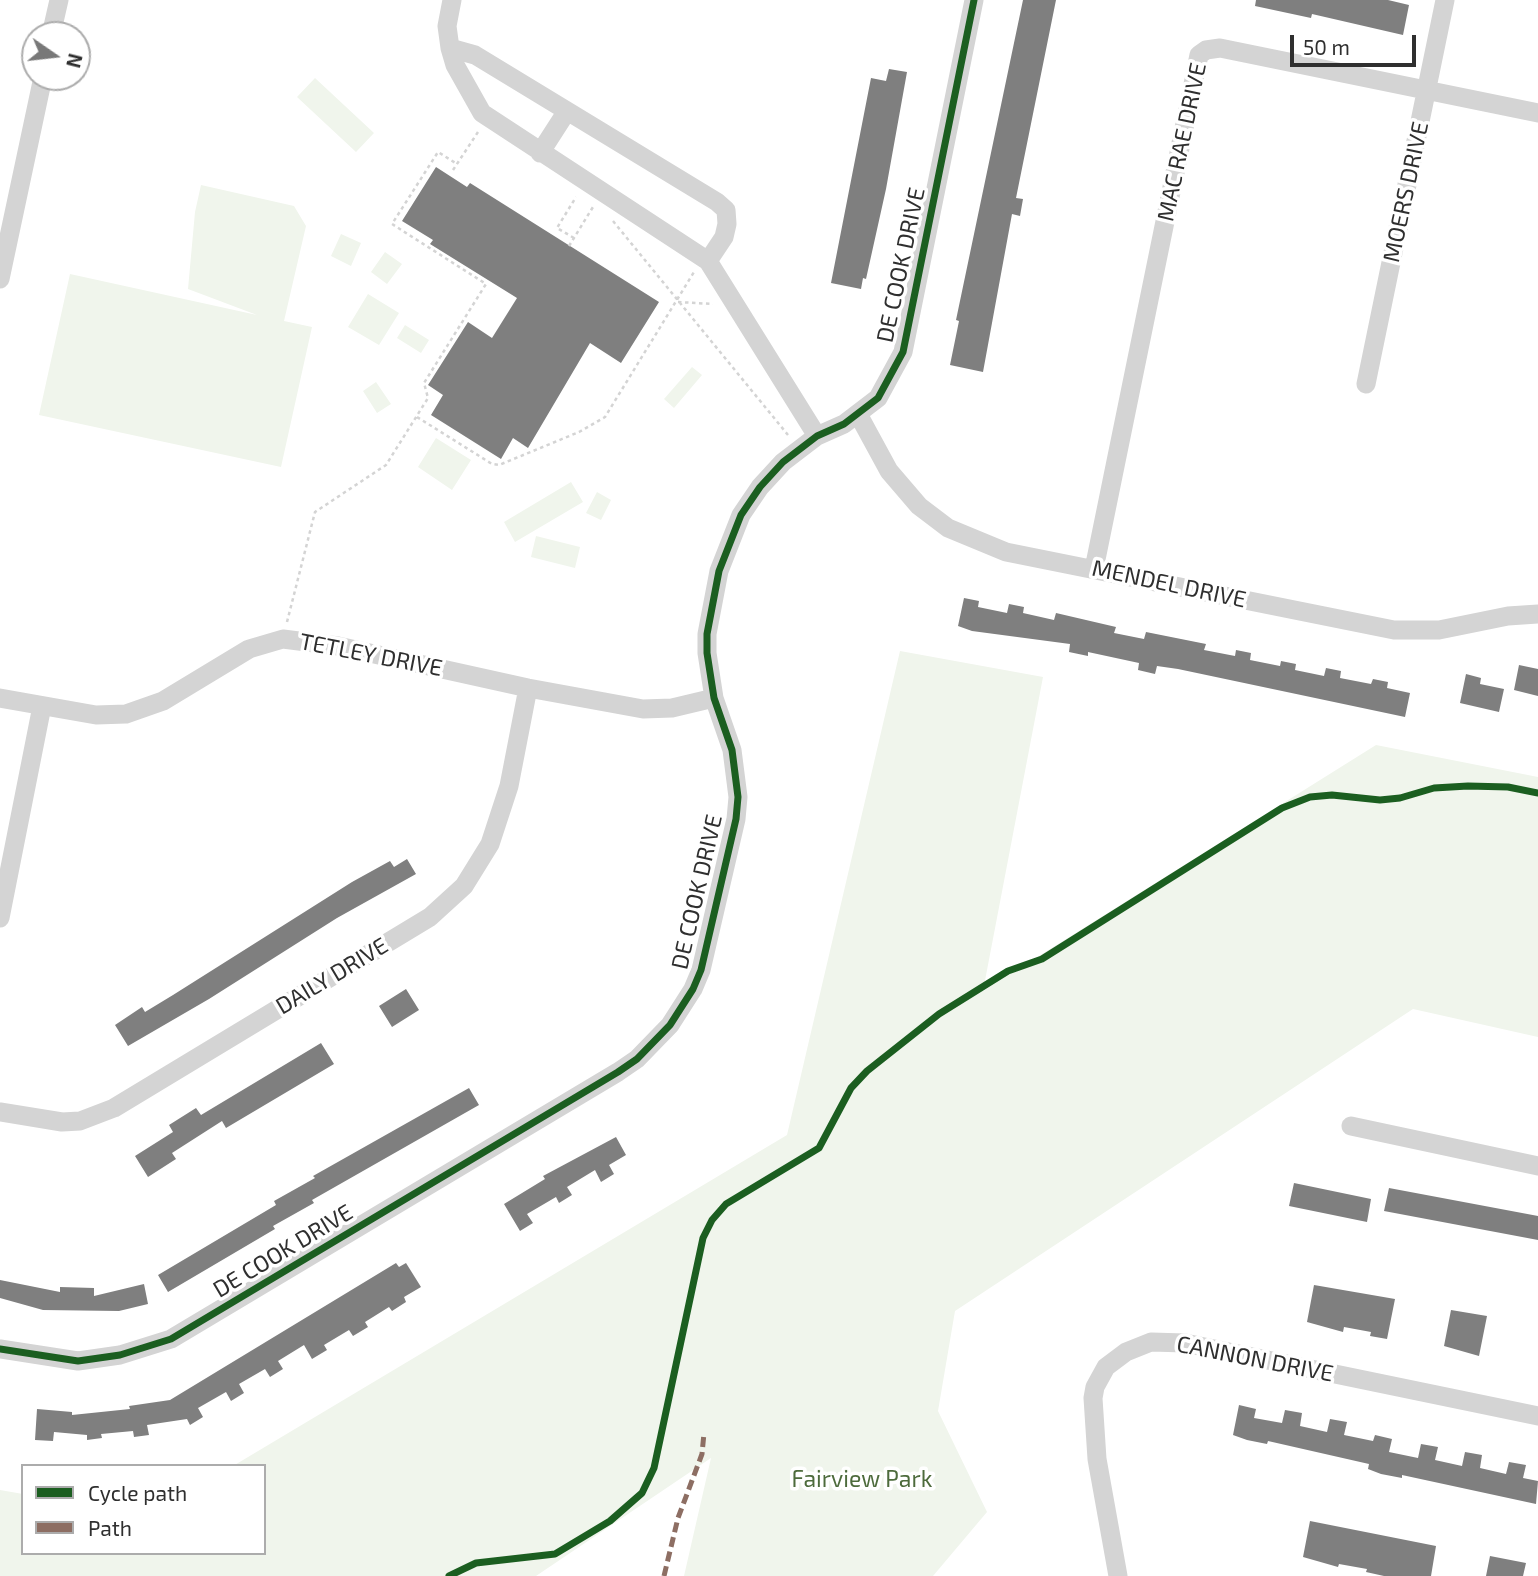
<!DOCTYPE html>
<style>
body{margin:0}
#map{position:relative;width:1538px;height:1576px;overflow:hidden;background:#fff;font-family:"Exo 2",sans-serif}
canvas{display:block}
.legend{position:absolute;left:21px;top:1464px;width:245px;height:91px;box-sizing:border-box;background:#fff;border:2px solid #acacac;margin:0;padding:9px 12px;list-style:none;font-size:21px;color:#2f2f2f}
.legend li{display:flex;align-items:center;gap:14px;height:35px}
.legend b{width:35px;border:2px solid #acacac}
.north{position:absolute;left:21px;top:21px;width:70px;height:70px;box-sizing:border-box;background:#fff;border:2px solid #acacac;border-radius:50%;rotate:104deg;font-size:19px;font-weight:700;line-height:28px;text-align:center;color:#2f2f2f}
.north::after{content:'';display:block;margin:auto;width:24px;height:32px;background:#787878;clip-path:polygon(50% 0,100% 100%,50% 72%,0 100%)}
.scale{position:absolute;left:1290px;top:35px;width:126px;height:32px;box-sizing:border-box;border:4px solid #2f2f2f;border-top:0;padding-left:9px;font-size:21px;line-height:24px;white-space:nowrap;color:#2f2f2f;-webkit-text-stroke:5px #fff;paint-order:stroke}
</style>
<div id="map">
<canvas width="1538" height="1576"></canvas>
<ul class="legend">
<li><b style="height:9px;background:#1b5e20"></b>Cycle path</li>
<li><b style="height:9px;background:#8d6e63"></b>Path</li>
</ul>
<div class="north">N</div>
<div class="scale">50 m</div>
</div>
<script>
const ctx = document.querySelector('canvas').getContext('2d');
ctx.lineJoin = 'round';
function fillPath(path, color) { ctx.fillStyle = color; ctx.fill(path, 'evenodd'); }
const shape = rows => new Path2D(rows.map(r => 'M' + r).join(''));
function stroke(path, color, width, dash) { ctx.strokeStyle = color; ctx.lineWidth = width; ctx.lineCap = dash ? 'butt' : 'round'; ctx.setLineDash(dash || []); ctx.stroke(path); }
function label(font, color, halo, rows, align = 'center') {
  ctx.font = font + ' "Exo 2",sans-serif'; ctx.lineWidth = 7; ctx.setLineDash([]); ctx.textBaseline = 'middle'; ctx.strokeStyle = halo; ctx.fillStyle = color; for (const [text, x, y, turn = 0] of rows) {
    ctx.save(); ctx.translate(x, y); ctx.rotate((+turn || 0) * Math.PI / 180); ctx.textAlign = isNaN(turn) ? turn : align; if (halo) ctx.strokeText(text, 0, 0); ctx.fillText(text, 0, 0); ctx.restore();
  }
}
fillPath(shape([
 [315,78,374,133,356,152,297,97],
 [201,185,294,206,306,226,284,321,312,327,281,467,39,415,70,274,257,315,188,289,195,212],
 [341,234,361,243,351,266,331,256],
 [385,252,402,264,387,284,371,272],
 [368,294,399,313,379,345,348,327],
 [405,325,429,340,421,353,397,338],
 [692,367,702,375,674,408,664,399],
 [376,382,391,404,377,413,363,391],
 [436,438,471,460,452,490,418,467],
 [571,482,583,502,515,542,504,522],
 [597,492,611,500,601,520,586,513],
 [536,536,580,547,575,568,531,557],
 [900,651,1043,677,983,991,1376,745,1538,777,1538,1037,1413,1009,955,1311,938,1411,987,1512,933,1576,684,1576,711,1458,536,1576,0,1576,0,1490,23,1494,23,1553,264,1553,264,1466,233,1466,787,1135]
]), '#f0f5ec');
fillPath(shape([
 [1023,0,1056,0,1016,198,1023,199,1020,216,1012,214,983,372,950,365,959,321,956,320],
 [1256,0,1388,0,1409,5,1403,35,1312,14,1311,18,1255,6],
 [889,69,907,72,886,189,866,279,863,278,861,289,831,283,871,78,886,81],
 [436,167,467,187,470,183,659,302,621,363,590,343,528,448,513,438,501,459,431,415,443,395,428,385,468,322,492,338,517,298,430,244,433,240,402,221],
 [964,598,979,601,978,607,1007,613,1009,604,1024,607,1023,613,1054,620,1056,613,1116,627,1114,633,1144,639,1146,632,1206,644,1204,650,1235,656,1236,650,1251,653,1250,660,1280,666,1281,661,1296,664,1295,670,1324,676,1326,668,1341,671,1340,678,1371,684,1373,679,1388,682,1387,688,1410,693,1405,717,1178,669,1157,666,1155,674,1138,670,1139,663,1088,652,1088,656,1069,652,1070,644,972,631,958,626],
 [1519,665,1538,669,1538,696,1514,690],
 [1466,674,1481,678,1480,684,1504,689,1499,712,1460,703],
 [407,859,416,874,337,918,209,999,128,1046,115,1025,142,1007,145,1012,173,995,352,882,390,861,394,867],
 [406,989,419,1010,392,1027,379,1006],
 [321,1043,334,1064,226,1128,222,1121,172,1153,176,1159,148,1177,135,1156,173,1132,169,1125,196,1108,201,1115],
 [469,1088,479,1105,312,1200,314,1203,273,1226,275,1229,168,1292,158,1275,276,1205,274,1201,315,1178,313,1176],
 [616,1137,626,1155,609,1165,614,1174,601,1182,595,1170,567,1187,572,1195,559,1203,556,1197,527,1214,533,1223,520,1231,504,1204,545,1179,543,1176],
 [1294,1183,1371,1199,1367,1222,1289,1206],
 [1389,1188,1538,1216,1538,1240,1384,1211],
 [396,1263,399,1267,406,1263,421,1287,404,1297,406,1302,392,1311,389,1307,365,1322,368,1327,353,1336,349,1330,324,1345,327,1350,312,1359,304,1345,278,1361,283,1369,270,1377,265,1369,239,1384,244,1393,231,1401,226,1392,198,1408,203,1417,190,1425,187,1419,147,1425,149,1435,134,1437,133,1431,101,1434,102,1438,87,1440,87,1435,54,1432,53,1441,35,1440,37,1409,72,1412,72,1415,130,1409,129,1406,170,1400],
 [0,1280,60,1292,60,1287,94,1288,94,1296,144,1284,148,1304,119,1311,43,1310,0,1298],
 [1314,1285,1395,1299,1387,1339,1370,1336,1371,1332,1344,1327,1343,1332,1307,1322],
 [1451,1310,1487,1316,1479,1356,1444,1346],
 [1239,1405,1256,1409,1254,1418,1282,1423,1285,1410,1302,1413,1300,1426,1327,1432,1330,1419,1347,1422,1344,1435,1373,1441,1375,1435,1392,1439,1389,1452,1418,1458,1421,1444,1438,1447,1435,1460,1462,1466,1465,1452,1482,1455,1480,1468,1506,1474,1509,1462,1526,1465,1523,1478,1538,1481,1536,1504,1402,1475,1402,1478,1381,1474,1368,1469,1369,1464,1268,1441,1267,1444,1247,1440,1233,1435],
 [1310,1521,1436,1546,1431,1576,1384,1576,1366,1572,1367,1569,1339,1564,1338,1567,1303,1557],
 [1490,1556,1526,1563,1523,1576,1486,1576]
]), '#7f7f7f');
stroke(shape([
 [453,170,478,132],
 [613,221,788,435],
 [574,238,557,228,576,197],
 [569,246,593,207],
 [678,302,713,304],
 [417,417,492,464,499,465,579,432,605,417,694,272],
 [287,622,315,512,386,465,428,398,424,383,486,284,392,224,438,152,457,164]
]), '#d4d4d4', 2.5, [3.5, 3.5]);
stroke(shape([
 [452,0,447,26,450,48,455,65,482,113,708,261,817,436],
 [51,35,59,0],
 [450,48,475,55,717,202,726,210,727,224,724,237,708,261],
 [540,153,567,111],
 [0,279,43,77],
 [1366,384,1445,0],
 [858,414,889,471,919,506,948,528,1006,552,1394,630,1439,630,1508,616,1538,614],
 [1094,569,1199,55,1206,50,1220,48,1538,113],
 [0,698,96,715,126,714,163,701,249,649,283,639,338,646,528,688,643,709,672,708,714,698],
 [0,918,42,706],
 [0,1112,62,1122,80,1121,114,1108,430,917,464,886,490,844,509,786,528,688],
 [1351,1126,1538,1166],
 [0,1349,78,1361,120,1355,171,1339,618,1072,637,1059,670,1025,693,989,701,970,736,819,738,797,732,750,714,698,707,653,707,634,719,571,741,515,760,487,783,462,817,436,844,424,878,398,903,352,974,0],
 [1118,1576,1097,1459,1093,1398,1095,1387,1106,1367,1126,1352,1151,1342,1185,1343,1538,1416]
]), '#d4d4d4', 19);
stroke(shape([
 [664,1576,678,1518,702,1454,704,1433]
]), '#8d6e63', 5, [10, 5]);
stroke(shape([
 [0,1349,78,1361,120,1355,171,1339,618,1072,637,1059,670,1025,693,989,701,970,736,819,738,797,732,750,714,698,707,653,707,634,719,571,741,515,760,487,783,462,817,436,844,424,878,398,903,352,974,0],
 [449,1576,476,1563,555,1554,610,1521,642,1493,654,1468,703,1238,712,1220,726,1204,819,1148,851,1088,867,1071,939,1014,1008,971,1042,959,1282,808,1310,797,1332,795,1380,800,1400,798,1434,788,1468,786,1508,787,1538,793]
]), '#1b5e20', 7);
label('23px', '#2f2f2f', '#fff', [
 ["MAC RAE DRIVE",1182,142,-78],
 ["MOERS DRIVE",1406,192,-78],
 ["DE COOK DRIVE",901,265,-78],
 ["MENDEL DRIVE",1169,584,12],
 ["TETLEY DRIVE",371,655,11],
 ["DE COOK DRIVE",697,892,-77],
 ["DAILY DRIVE",332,976,-31],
 ["DE COOK DRIVE",283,1251,-31],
 ["CANNON DRIVE",1255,1359,11]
]);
label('23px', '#4d6b3c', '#fff', [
 ["Fairview Park",862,1479]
]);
</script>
